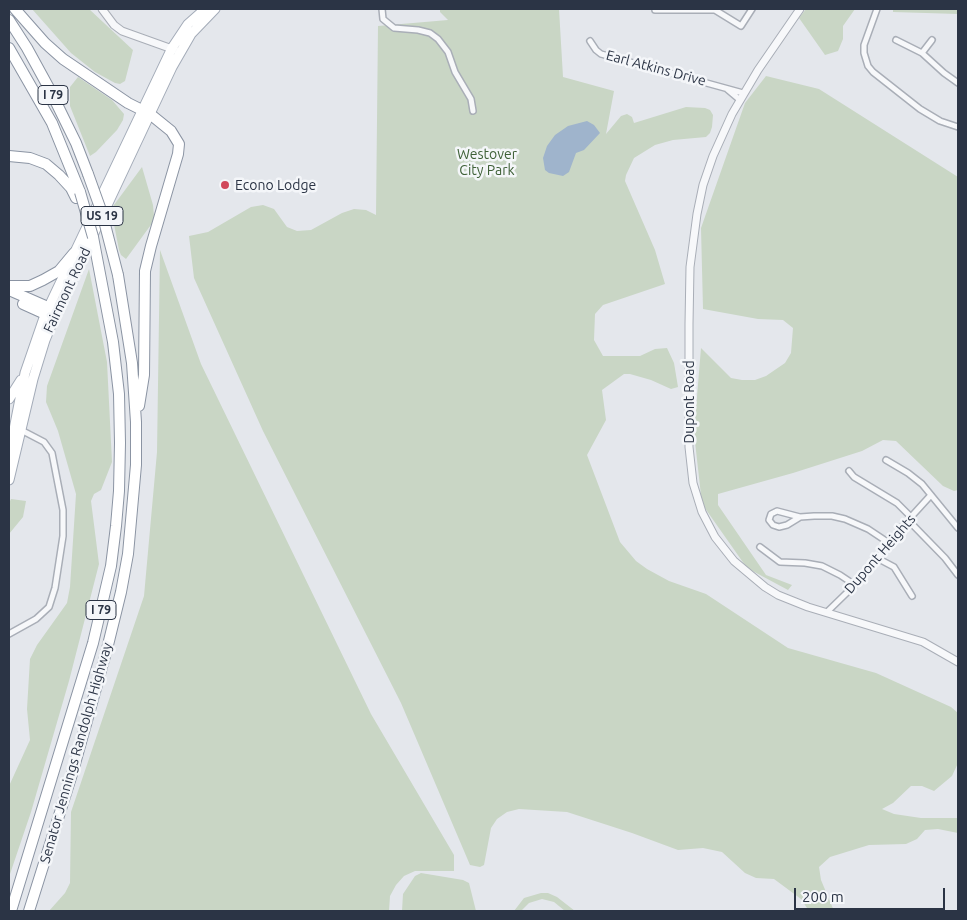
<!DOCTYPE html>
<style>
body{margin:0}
#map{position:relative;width:967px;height:920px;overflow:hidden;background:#e4e7ec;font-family:Ubuntu,sans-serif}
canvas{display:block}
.frame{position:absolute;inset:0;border:10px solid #2b3445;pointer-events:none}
.scale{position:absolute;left:794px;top:888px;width:151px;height:22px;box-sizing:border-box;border:2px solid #2b3445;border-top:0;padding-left:6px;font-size:15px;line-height:18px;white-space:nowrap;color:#2b3445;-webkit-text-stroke:4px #f4f6f9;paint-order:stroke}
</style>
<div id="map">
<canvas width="967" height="920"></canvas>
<div class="frame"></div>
<div class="scale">200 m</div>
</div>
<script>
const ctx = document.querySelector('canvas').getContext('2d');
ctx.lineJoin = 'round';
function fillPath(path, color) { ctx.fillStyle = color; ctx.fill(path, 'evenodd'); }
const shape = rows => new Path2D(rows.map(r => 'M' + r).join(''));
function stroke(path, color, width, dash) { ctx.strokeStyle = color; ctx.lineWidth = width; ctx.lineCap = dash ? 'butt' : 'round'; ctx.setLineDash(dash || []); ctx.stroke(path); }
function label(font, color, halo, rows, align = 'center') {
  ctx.font = font + ' Ubuntu,sans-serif'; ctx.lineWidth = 5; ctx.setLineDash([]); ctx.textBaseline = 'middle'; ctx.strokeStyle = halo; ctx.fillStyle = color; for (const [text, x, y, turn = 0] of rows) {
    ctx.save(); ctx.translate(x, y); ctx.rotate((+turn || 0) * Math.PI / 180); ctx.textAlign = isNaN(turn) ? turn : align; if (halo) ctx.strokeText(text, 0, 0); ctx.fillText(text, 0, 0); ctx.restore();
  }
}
fillPath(shape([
 [32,9,89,9,133,50,125,81,120,84,115,83,95,72,71,53],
 [440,9,559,9,563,77,614,91,606,134,621,116,627,114,632,117,634,123,686,107,705,108,710,110,713,115,712,127,710,133,706,137,673,140,655,145,634,158,626,175,625,181,655,250,665,284,603,305,595,314,594,340,603,356,640,356,655,349,667,348,674,363,678,387,671,389,651,380,630,374,624,374,602,390,606,420,587,455,620,542,636,561,647,569,669,581,706,594,788,648,876,673,951,707,958,713,958,763,952,776,934,791,922,786,911,786,893,803,882,809,894,814,921,818,958,818,958,833,938,829,925,830,917,839,906,844,869,845,830,857,819,867,821,880,834,911,809,911,801,899,774,879,756,878,745,873,722,852,703,848,678,850,632,833,567,812,519,809,507,812,497,819,491,828,484,865,480,867,470,865,401,703,263,431,194,278,189,236,208,232,251,207,263,205,274,209,287,227,297,231,311,230,342,213,354,209,366,210,376,215,378,26,448,20,440,12],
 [806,9,855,9,843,26,843,39,838,51,825,55,799,18],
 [893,9,958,9,958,14,893,12],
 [766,76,819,89,958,177,958,490,954,491,943,486,896,441,883,440,862,451,793,473,718,494,718,505,766,575,792,585,788,590,747,568,702,504,694,433,701,348,731,378,742,380,755,380,766,376,785,363,791,353,793,328,783,320,758,319,703,309,701,228,745,103],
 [78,77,112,100,124,114,123,120,117,130,96,152,90,156,70,106,70,87],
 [142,167,153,205,154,216,153,222,126,259,121,255,119,250,111,209],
 [160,250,201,364,371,714,454,855,454,871,415,871,404,876,396,885,390,896,389,911,49,911,65,893,70,883,71,812,144,596,157,452],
 [89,269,107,362,112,462,101,490,94,494,91,501,99,564,69,681,31,812,9,877,9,786,30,740,27,709,30,659,37,645,67,603,70,587,76,494,58,431,46,402,47,386],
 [11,499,26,501,23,517,9,534,9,503],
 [421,873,463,880,469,883,476,911,402,911,403,894,415,876],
 [541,893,548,893,557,897,575,911,565,911,554,902,542,899,529,903,521,911,514,911,524,898]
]), '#c9d6c5');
fillPath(shape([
 [587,121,594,125,600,133,584,150,576,153,569,172,563,176,549,173,545,170,543,158,547,146,555,135,568,126]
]), '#9fb4cc');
const minor = shape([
 [382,9,383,19,394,28,418,30,430,33,438,39,448,52,455,72,471,99,473,111],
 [877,9,864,45,864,53,868,66,873,72,920,109,940,121,958,127],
 [655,10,715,10,741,26,752,9],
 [896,40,922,53,944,73,958,83],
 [590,41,596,50,601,54,743,93],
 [922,53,932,40],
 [727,89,740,100],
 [886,460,908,473,922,484,958,528],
 [849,471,854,477,897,503,911,517],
 [800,517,777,511,771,514,769,520,773,525,779,527,787,525,800,517,814,516,832,516,845,519,868,529,889,543],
 [908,520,945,558,958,575],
 [760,547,780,562,805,563,822,566,840,575,855,585],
 [877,558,894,567,912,596],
 [827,612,862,578,900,529,931,495],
 [9,634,36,619,49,607,55,588,63,536,63,510,52,453,44,442,21,430]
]);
const tertiary = shape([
 [102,9,114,25,122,31,175,50],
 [800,9,758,70,732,114,713,156,703,185,697,214,690,267,689,324,689,447,693,483,702,512,715,537,734,561,765,587,778,595,808,607,923,642,958,662]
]);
const primary = shape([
 [9,399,21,380],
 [9,455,25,373,45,315,172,48,188,24,205,9],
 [9,480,33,379,45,340,54,318,172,67,191,34,215,9]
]);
const motorway = shape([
 [15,9,45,43,63,59,128,103,150,114,171,131,179,144,178,154,151,246,145,271,144,375,139,406],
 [9,20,27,48,50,90,76,143,88,174],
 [9,48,52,123,80,192],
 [9,156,30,158,46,164,59,175,71,188,76,198],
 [9,286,30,286,43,280,59,271,74,253],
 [9,290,57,311],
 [23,304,54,318],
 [11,911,93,643,111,566,116,526,119,491,120,443,119,394,113,342,93,237],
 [29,911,73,771,107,649,121,592,128,554,136,465,136,422,132,363,118,275]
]);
stroke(minor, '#a9aeb7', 8);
stroke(tertiary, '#a9aeb7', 9);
stroke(primary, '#a3abb8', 11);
stroke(motorway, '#8b94a3', 12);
stroke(minor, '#f7f8fa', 5);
stroke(tertiary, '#f7f8fa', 7);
stroke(primary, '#fff', 9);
stroke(motorway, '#fff', 10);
const motorwayBridge = shape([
 [88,174,102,213,118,275],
 [80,192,93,237]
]);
stroke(motorwayBridge, '#8b94a3', 12, []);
stroke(motorwayBridge, '#fff', 10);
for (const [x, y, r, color] of [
 [225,185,5,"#d1495b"]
]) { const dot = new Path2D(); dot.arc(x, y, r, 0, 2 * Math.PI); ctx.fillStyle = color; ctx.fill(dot); stroke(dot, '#f4f6f9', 2); }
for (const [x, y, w] of [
 [53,95,30],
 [102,216,42],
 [101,610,30]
]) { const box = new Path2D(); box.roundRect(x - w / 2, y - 9.5, w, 19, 4); ctx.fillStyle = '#f4f6f9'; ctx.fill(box); stroke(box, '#2b3445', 1); }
label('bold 12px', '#2b3445', null, [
 ["I 79",53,95],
 ["US 19",102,216],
 ["I 79",101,610]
]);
label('14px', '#2b3445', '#f4f6f9', [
 ["Earl Atkins Drive",656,68,15],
 ["Fairmont Road",67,290,-65],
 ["Dupont Road",689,402,-90],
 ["Dupont Heights",880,554,-49],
 ["Senator Jennings Randolph Highway",76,753,-74]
]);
label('14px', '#3f6138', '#f4f6f9', [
 ["Westover",487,154],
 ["City Park",487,170]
]);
label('14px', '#2b3445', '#f4f6f9', [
 ["Econo Lodge",235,185]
], 'left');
</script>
